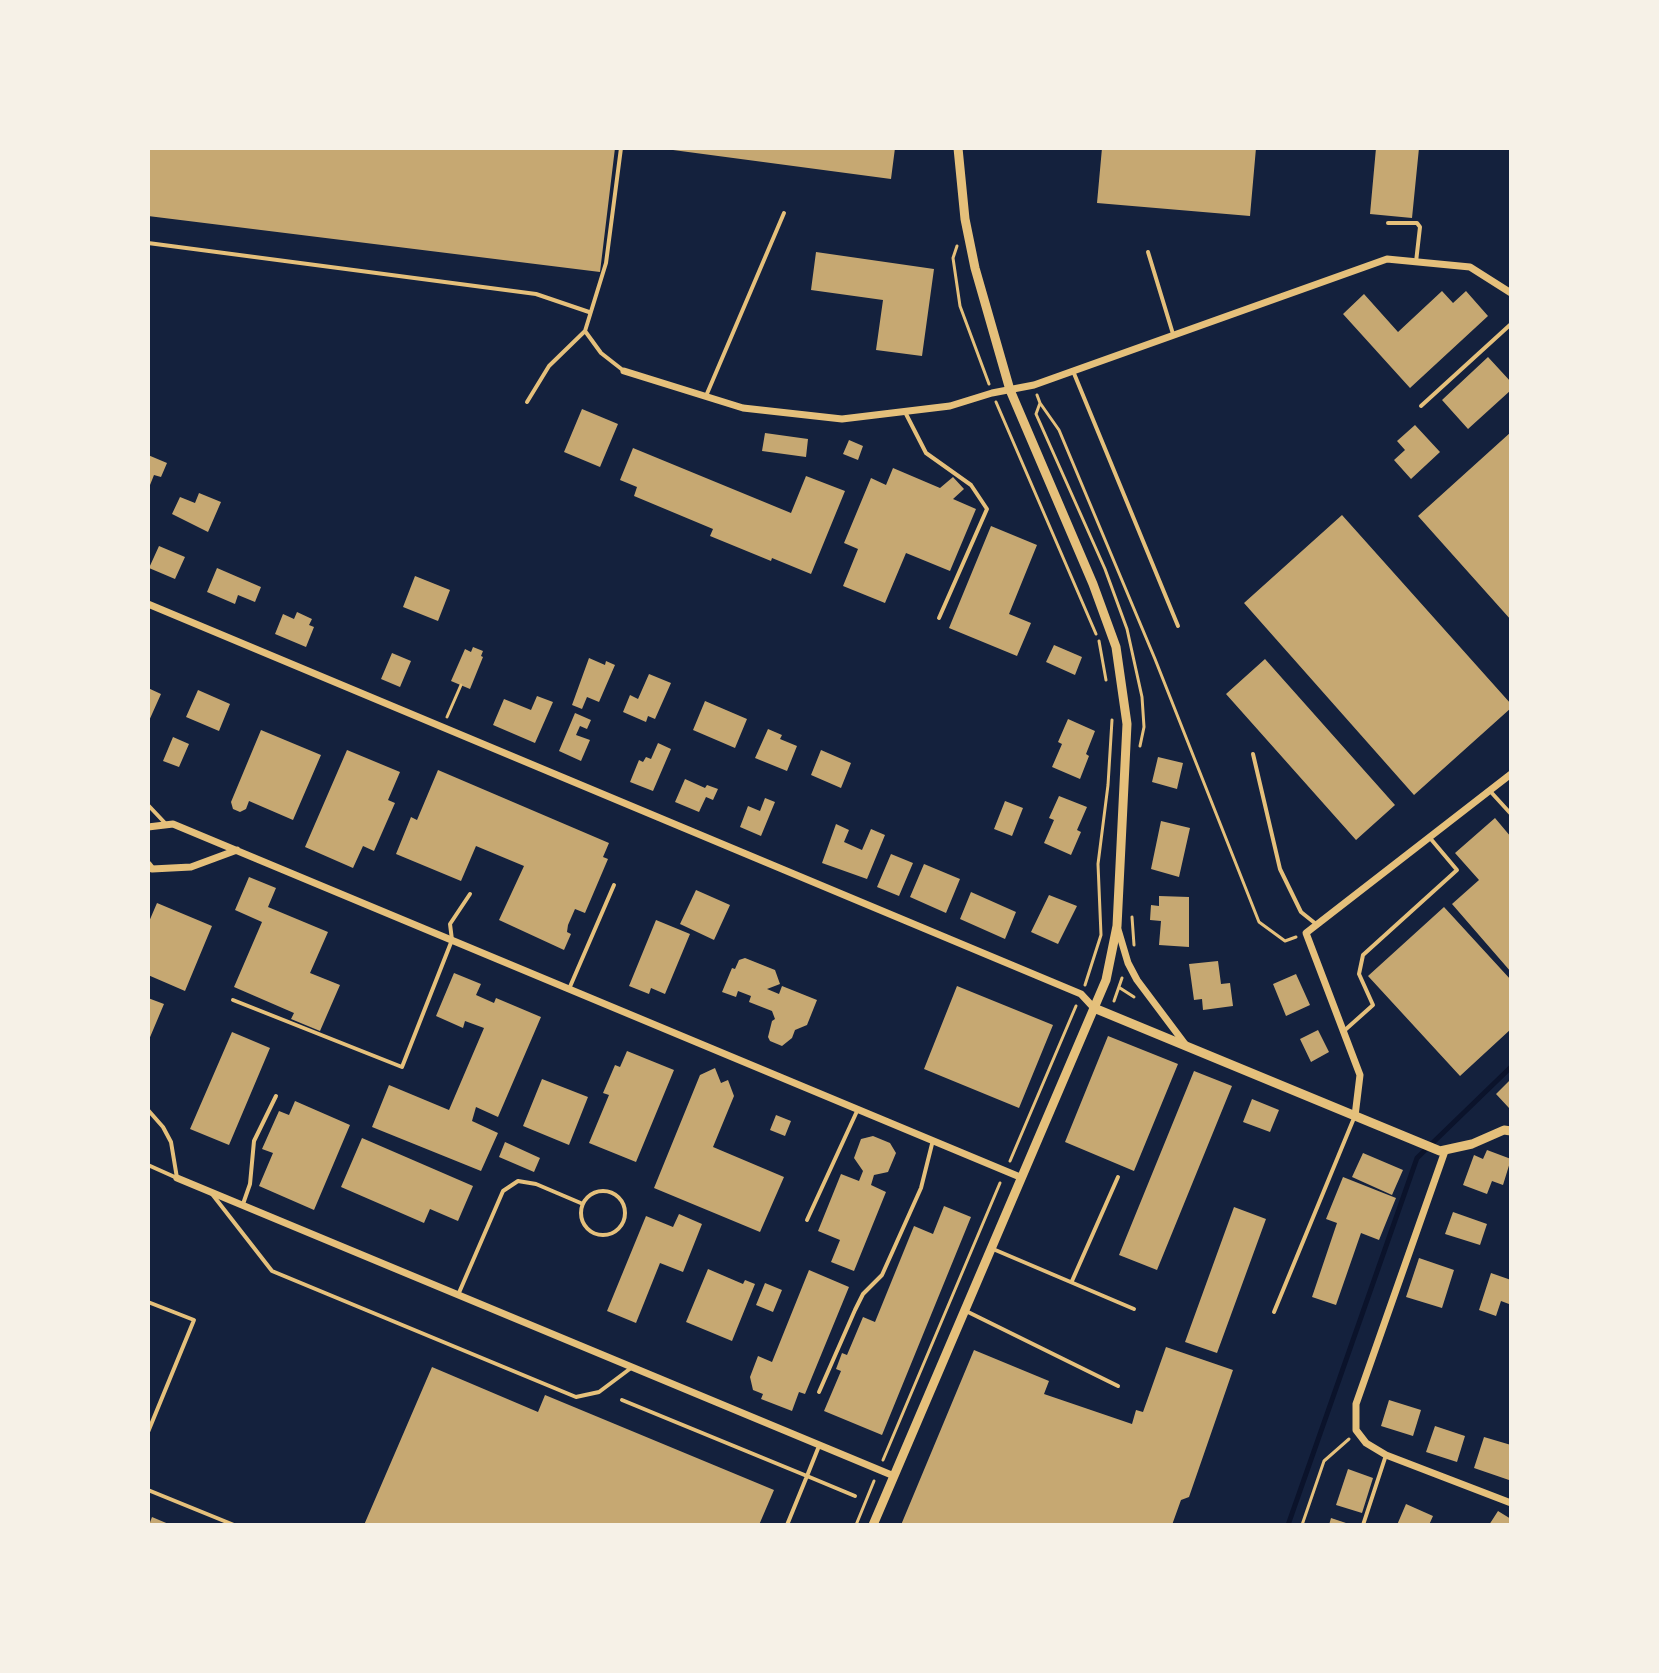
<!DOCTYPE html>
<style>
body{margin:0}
#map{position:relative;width:1659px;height:1673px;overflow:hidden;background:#14213d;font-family:"DM Sans",sans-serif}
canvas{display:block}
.frame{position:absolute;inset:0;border:150px solid #f6f1e7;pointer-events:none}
</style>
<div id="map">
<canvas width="1659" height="1673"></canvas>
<div class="frame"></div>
</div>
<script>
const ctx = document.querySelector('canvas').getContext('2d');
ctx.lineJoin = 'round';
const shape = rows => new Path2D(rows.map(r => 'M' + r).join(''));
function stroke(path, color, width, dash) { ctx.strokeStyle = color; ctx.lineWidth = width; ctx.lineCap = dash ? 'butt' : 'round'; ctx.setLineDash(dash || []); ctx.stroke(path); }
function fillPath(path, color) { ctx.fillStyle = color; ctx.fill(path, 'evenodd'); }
stroke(shape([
 [1288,1525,1417,1158,1511,1067]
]), '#0b132b', 5);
fillPath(shape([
 [148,148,615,148,600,272,148,216],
 [658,148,895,148,891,179],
 [1102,148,1256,148,1250,216,1097,203],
 [1376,148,1419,148,1412,218,1370,214],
 [816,252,934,269,922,356,876,350,883,300,811,290],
 [1442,291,1453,303,1466,291,1488,316,1410,388,1343,314,1364,294,1398,332],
 [1488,357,1511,382,1511,390,1468,429,1442,400],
 [582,409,618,424,600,467,564,452],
 [1415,425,1440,452,1411,479,1394,460,1405,450,1397,441],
 [1511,432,1511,620,1418,516],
 [765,433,808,439,806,457,762,451],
 [849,440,863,446,858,460,843,454],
 [633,448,791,513,806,476,845,491,811,574,772,558,771,561,710,536,713,529,634,496,637,487,620,480],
 [148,455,167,463,161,477,154,475,148,490],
 [893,468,940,488,953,477,964,489,953,499,976,509,950,571,906,553,885,603,843,586,858,549,844,543,871,478,886,485],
 [199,493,221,502,208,532,172,514,180,497,195,503],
 [1342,515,1511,704,1511,708,1414,795,1244,603],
 [991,526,1037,545,1009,614,1031,623,1017,656,949,628],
 [159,546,185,557,175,579,149,568],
 [217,568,261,587,255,602,238,595,235,604,207,592],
 [415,576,450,590,438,621,403,607],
 [297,612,312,619,309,625,314,627,306,647,275,634,283,614,294,619],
 [1054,645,1082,657,1075,675,1046,662],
 [473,647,483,651,481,656,483,657,470,689,451,681,465,649,471,652],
 [392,653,411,661,400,687,381,679],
 [589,658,605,665,606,661,615,665,599,702,587,697,582,709,572,705],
 [1265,659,1395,805,1356,840,1226,694],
 [649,674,671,683,655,719,648,716,646,722,623,712,630,695,638,699],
 [148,688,161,694,148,723],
 [198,690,230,704,219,731,186,717],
 [537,696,553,702,535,743,493,725,504,699,531,710],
 [705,701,747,719,735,748,693,730],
 [575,713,591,720,587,729,580,726,576,735,590,740,581,761,559,751],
 [1068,719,1095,731,1086,754,1089,756,1080,779,1052,767,1062,744,1058,742],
 [768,729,782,735,780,739,797,746,787,771,755,758],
 [261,730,321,755,293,820,249,801,246,809,240,812,233,809,231,802],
 [173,737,189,744,179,767,163,761],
 [658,743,671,749,653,791,630,782,639,760,643,762,646,757,651,759],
 [347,750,400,772,388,800,395,803,374,851,363,846,353,868,305,847],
 [821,750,851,763,841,788,811,775],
 [1158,757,1183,763,1177,789,1152,782],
 [438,770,609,843,603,857,608,859,585,913,575,909,568,925,567,932,571,934,564,950,499,920,524,866,476,846,461,881,396,854,411,817,417,820],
 [685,779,705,788,707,785,718,789,713,800,706,797,699,812,675,802],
 [1059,796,1087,807,1077,830,1081,832,1071,855,1044,843,1054,820,1049,818],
 [765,798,775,802,761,836,740,827,748,806,760,811],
 [1005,801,1023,808,1012,836,994,829],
 [1495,818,1511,837,1511,972,1452,904,1479,880,1455,853],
 [1161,821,1190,828,1179,877,1151,869],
 [836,824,849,830,844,842,862,850,871,829,885,835,867,879,822,863],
 [891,854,913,863,899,896,877,887],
 [924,864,960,879,946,913,910,897],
 [249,877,276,888,268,907,328,932,310,973,340,985,320,1031,291,1019,294,1013,234,987,262,922,235,910],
 [696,890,730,905,714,940,680,924],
 [971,892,1016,912,1005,939,960,919],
 [1049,895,1077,906,1058,944,1031,932],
 [1159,896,1189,897,1189,947,1159,945,1161,921,1150,920,1151,905,1159,906],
 [157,903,212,926,185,991,148,975,148,924],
 [1444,907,1511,980,1511,1029,1460,1076,1368,976],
 [656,920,690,934,665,994,651,988,649,994,629,986],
 [745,958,775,970,780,984,767,989,779,994,782,986,817,1000,807,1025,795,1030,792,1038,782,1046,770,1041,768,1037,772,1021,775,1019,772,1011,749,1002,751,996,738,991,736,997,722,992,732,968,735,969,739,960],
 [1218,961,1221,984,1230,983,1233,1006,1203,1010,1202,999,1194,1000,1189,964],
 [454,973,481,984,476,995,494,1003,496,998,541,1017,498,1117,476,1107,472,1121,498,1133,481,1171,372,1127,389,1085,449,1110,484,1028,465,1021,463,1028,436,1016],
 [1296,974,1310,1005,1286,1016,1273,984],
 [957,986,1053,1025,1019,1108,924,1069],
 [148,998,164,1004,148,1042],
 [1318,1030,1329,1052,1311,1062,1300,1039],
 [232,1032,270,1048,229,1145,190,1129],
 [1108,1036,1178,1064,1134,1171,1065,1142],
 [627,1051,674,1070,636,1162,589,1143,609,1095,603,1093,615,1065,620,1067],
 [715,1068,721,1083,728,1080,734,1096,713,1147,784,1177,760,1232,654,1188,700,1075],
 [1194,1071,1232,1086,1157,1270,1119,1255],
 [542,1079,588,1097,569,1145,523,1126],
 [1511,1079,1511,1106,1509,1108,1496,1094],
 [1252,1099,1279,1110,1270,1132,1243,1122],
 [295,1101,350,1125,314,1210,259,1186,273,1153,262,1149,279,1111,289,1115],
 [776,1115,791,1121,785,1136,770,1130],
 [873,1136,890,1143,896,1153,888,1172,874,1175,871,1185,886,1192,854,1271,831,1262,840,1240,818,1231,841,1174,859,1181,863,1171,854,1158,861,1139],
 [362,1138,473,1186,458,1221,430,1209,424,1223,341,1187],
 [505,1142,540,1158,534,1172,499,1157],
 [1487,1150,1511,1159,1503,1185,1492,1181,1487,1194,1463,1185,1474,1155,1483,1159],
 [1363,1153,1403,1170,1392,1195,1352,1177],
 [1343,1177,1396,1198,1379,1240,1361,1233,1336,1305,1312,1297,1337,1223,1326,1219],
 [944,1206,971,1217,882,1435,824,1411,841,1371,836,1369,842,1353,847,1355,863,1317,875,1322,914,1226,933,1234],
 [1234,1207,1266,1219,1217,1353,1185,1342],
 [1453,1212,1487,1224,1480,1245,1445,1234],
 [679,1214,702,1224,683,1272,660,1263,636,1323,607,1311,646,1216,673,1227],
 [1419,1258,1454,1270,1442,1308,1406,1297],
 [708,1269,743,1284,745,1280,755,1284,732,1341,686,1322],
 [809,1270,849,1287,805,1394,799,1392,792,1411,761,1399,763,1394,753,1390,750,1377,758,1356,772,1362],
 [1491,1273,1511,1280,1509,1304,1501,1301,1496,1316,1479,1310],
 [765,1283,782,1290,773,1312,756,1305],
 [1166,1347,1233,1370,1189,1497,1181,1500,1172,1525,901,1525,974,1350,1049,1381,1044,1394,1132,1424,1136,1410,1143,1412],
 [432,1367,538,1412,545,1395,774,1490,759,1525,364,1525],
 [1389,1400,1421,1410,1413,1436,1381,1426],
 [1435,1426,1465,1436,1457,1462,1426,1452],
 [1484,1437,1511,1445,1509,1480,1474,1468],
 [1348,1469,1373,1478,1362,1513,1336,1505],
 [1406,1504,1433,1516,1429,1525,1397,1525],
 [1498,1511,1511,1519,1511,1525,1489,1525],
 [152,1517,171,1525,149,1525],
 [1331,1518,1349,1524,1349,1525,1329,1525]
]), '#c6a872');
stroke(shape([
 [957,246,953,258,960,306,989,384],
 [1037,395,1040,403,1036,414,1105,569,1127,629,1142,697,1144,727,1140,746],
 [996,402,1096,634],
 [1040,403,1059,430,1155,659,1259,922,1285,941,1296,937],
 [1099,641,1106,680],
 [447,717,461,685],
 [1132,917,1134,945],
 [1085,985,1101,935,1098,864,1108,785,1112,720],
 [1120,988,1134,997],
 [1114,1001,1122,978],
 [1010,1161,1076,1006],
 [883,1460,1000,1183],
 [856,1525,874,1481],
 [1302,1525,1324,1461,1349,1439]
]), '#e5c07b', 3);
stroke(shape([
 [621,148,606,263,585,331,601,353,624,371],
 [1388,223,1417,223,1420,227,1416,262],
 [148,243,536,294,589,312],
 [1148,252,1173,334],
 [1073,371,1178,626],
 [706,396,784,213],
 [527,402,549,366,585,331],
 [1421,406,1511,324],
 [905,412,926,453,971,485,987,509,939,618],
 [1253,754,1280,869,1301,912,1316,924],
 [1490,791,1511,814],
 [148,805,165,823],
 [569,989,614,885],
 [233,1000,402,1067,452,940,450,924,470,894],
 [1345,1030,1373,1005,1359,974,1363,955,1457,870,1430,838],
 [148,1110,163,1127,171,1142,177,1178],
 [148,1165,177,1178],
 '581 1213a22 22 0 1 1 44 0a22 22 0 1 1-44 0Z',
 [212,1194,272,1271,576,1397,599,1392,631,1368],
 [243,1204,250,1184,254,1141,276,1096],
 [807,1220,858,1109],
 [993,1249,1134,1309],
 [1072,1281,1118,1177],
 [458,1295,503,1191,518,1181,536,1184,583,1204],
 [148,1302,194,1320,148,1432],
 [966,1311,1118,1386],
 [1274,1312,1354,1118],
 [819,1392,855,1310,863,1294,882,1275,921,1188,933,1140],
 [622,1400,807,1476,819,1446],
 [148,1490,234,1525],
 [787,1525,807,1476,855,1496],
 [1363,1525,1386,1455]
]), '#e5c07b', 4);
stroke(shape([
 [624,371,743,408,842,419,950,406,992,393,1034,385,1387,259,1470,267,1511,293],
 [148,604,1081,994,1094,1008],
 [148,827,173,824,1020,1177],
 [148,864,152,869,191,867,237,850],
 [1117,926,1128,963,1137,980,1185,1044],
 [1355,1116,1360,1075,1306,933,1511,774],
 [1445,1151,1356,1404,1356,1430,1366,1443,1386,1455,1511,1503],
 [177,1178,894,1476]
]), '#e5c07b', 7);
stroke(shape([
 [1094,1008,1440,1151,1472,1144,1504,1130,1511,1131],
 [873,1525,1106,980,1117,926,1127,724,1116,647,1093,584,1010,390,975,268,965,219,958,148]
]), '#e5c07b', 9);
</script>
